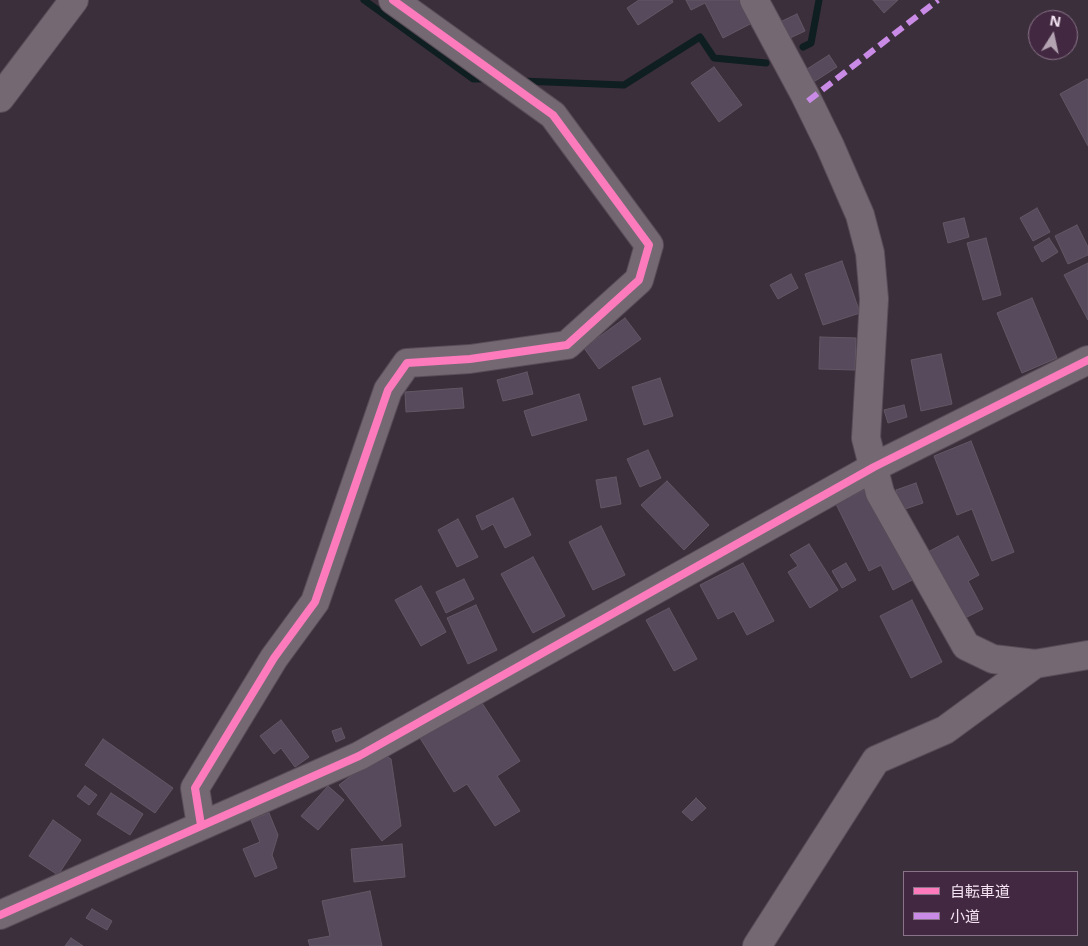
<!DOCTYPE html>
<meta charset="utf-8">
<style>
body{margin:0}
#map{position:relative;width:1088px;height:946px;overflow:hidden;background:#3c2f3c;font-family:"Noto Sans","Noto Sans JP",sans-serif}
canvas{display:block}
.legend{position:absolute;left:903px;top:871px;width:175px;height:65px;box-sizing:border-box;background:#422941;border:1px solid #897388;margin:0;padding:6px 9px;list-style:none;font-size:15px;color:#f4e3f2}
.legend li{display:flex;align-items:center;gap:10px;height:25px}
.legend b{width:25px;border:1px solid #897388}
.north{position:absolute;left:1028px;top:10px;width:50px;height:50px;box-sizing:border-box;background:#422941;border:1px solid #897388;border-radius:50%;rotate:10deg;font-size:14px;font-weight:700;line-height:20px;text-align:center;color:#f4e3f2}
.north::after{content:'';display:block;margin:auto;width:18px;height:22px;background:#b4a4b2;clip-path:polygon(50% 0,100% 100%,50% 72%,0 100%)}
</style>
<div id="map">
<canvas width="1088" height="946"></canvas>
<ul class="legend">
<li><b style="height:6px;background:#fd7abc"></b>自転車道</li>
<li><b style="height:6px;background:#ca8be6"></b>小道</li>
</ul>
<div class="north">N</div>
</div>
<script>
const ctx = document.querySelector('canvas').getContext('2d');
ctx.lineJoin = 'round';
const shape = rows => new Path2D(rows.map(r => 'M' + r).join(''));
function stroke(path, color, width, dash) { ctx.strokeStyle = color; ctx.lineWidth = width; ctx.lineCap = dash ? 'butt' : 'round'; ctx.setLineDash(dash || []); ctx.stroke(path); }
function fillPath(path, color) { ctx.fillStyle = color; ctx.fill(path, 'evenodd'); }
stroke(shape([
 [364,0,473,79,489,79],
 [803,47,811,43,819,0],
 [522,81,624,85,700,37,714,58,766,63]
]), '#0f1e21', 7);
const building = shape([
 [639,0,672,0,673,2,638,25,627,8,639,0],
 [686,0,742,0,754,22,723,38,705,3,691,10,686,0],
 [873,0,898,0,884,13,873,0],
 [797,14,805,31,788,39,780,22,797,14],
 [829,55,837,67,812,83,804,71,829,55],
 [714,67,742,105,719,122,691,83,714,67],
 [1087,79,1088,80,1088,146,1060,94,1087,79],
 [1037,208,1050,232,1033,241,1020,218,1037,208],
 [964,218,969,237,948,243,943,223,964,218],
 [1077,225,1088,247,1088,255,1068,264,1055,236,1077,225],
 [986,238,1001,295,983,300,967,243,986,238],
 [1049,238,1058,252,1042,262,1034,247,1049,238],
 [842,261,860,313,823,325,805,274,842,261],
 [1088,263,1088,320,1064,275,1088,263],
 [791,274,798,288,778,299,770,285,791,274],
 [1032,298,1057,358,1022,373,997,313,1032,298],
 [625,318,641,339,599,369,584,348,625,318],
 [820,337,856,338,855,370,819,369,820,337],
 [941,354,952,404,921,411,911,360,941,354],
 [527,372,533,394,503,401,497,380,527,372],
 [660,378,673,416,644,425,632,387,660,378],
 [462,388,464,408,406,412,405,392,462,388],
 [579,394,587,420,532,436,524,411,579,394],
 [904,405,907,417,888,423,884,410,904,405],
 [971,441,1014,552,992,561,972,509,957,515,934,456,971,441],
 [648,450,661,478,640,487,627,459,648,450],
 [616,477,621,504,601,508,596,480,616,477],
 [667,481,709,525,684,550,641,505,667,481],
 [916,483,923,503,902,510,896,490,916,483],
 [870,487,916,578,893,590,881,565,869,571,836,504,870,487],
 [513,498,531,535,505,548,493,524,482,530,476,516,513,498],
 [458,519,478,557,457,567,438,530,458,519],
 [601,526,625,575,593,590,569,542,601,526],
 [958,536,979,575,968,581,983,609,965,618,928,552,958,536],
 [809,544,838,590,810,608,788,572,798,566,790,555,809,544],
 [533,557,565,616,533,633,501,574,533,557],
 [743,563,774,621,747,635,734,611,718,619,700,585,743,563],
 [846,563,856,580,842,588,832,571,846,563],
 [464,579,474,599,446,613,436,592,464,579],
 [421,586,446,632,421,646,395,600,421,586],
 [912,600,942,662,911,678,880,616,912,600],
 [476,605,497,650,468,664,447,618,476,605],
 [669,608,697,659,674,671,646,620,669,608],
 [480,700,520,761,497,776,520,811,495,826,467,784,454,792,420,738,480,700],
 [281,720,309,757,295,767,281,748,274,754,260,736,281,720],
 [341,728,345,738,336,742,332,731,341,728],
 [103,739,173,788,155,813,85,765,103,739],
 [381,753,391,759,401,826,382,841,339,785,381,753],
 [85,786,97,795,89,805,77,796,85,786],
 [328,786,344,800,318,830,301,816,328,786],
 [111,793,143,814,130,835,97,814,111,793],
 [696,798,706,808,692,821,682,812,696,798],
 [269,813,278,835,272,855,277,868,255,877,243,849,260,842,251,820,269,813],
 [53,820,81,840,58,875,29,856,53,820],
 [402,844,405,877,354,882,351,849,402,844],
 [370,891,382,946,310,946,308,940,330,936,322,901,370,891],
 [92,909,112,921,107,930,86,918,92,909],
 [71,938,83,946,65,946,71,938]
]);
fillPath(building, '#574a5d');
stroke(building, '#625864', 1);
const minor = shape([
 [754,0,805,95,830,146,860,215,870,253,874,299,866,438,880,493,966,646,993,659,1035,664,1088,655],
 [0,98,74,0],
 [201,825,195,788,274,658,315,602,388,390,407,363,470,359,567,345,639,280,649,245,553,115,393,0],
 [0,915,359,756,874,467,1088,360],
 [757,946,876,760,945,730,1035,664]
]);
stroke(minor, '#594c58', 30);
stroke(minor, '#746973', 28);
stroke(shape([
 [808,101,938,0]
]), '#ca8be6', 6, [12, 6]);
stroke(shape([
 [201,825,195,788,274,658,315,602,388,390,407,363,470,359,567,345,639,280,649,245,553,115,393,0],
 [0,915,359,756,874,467,1088,360]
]), '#fd7abc', 8);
</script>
